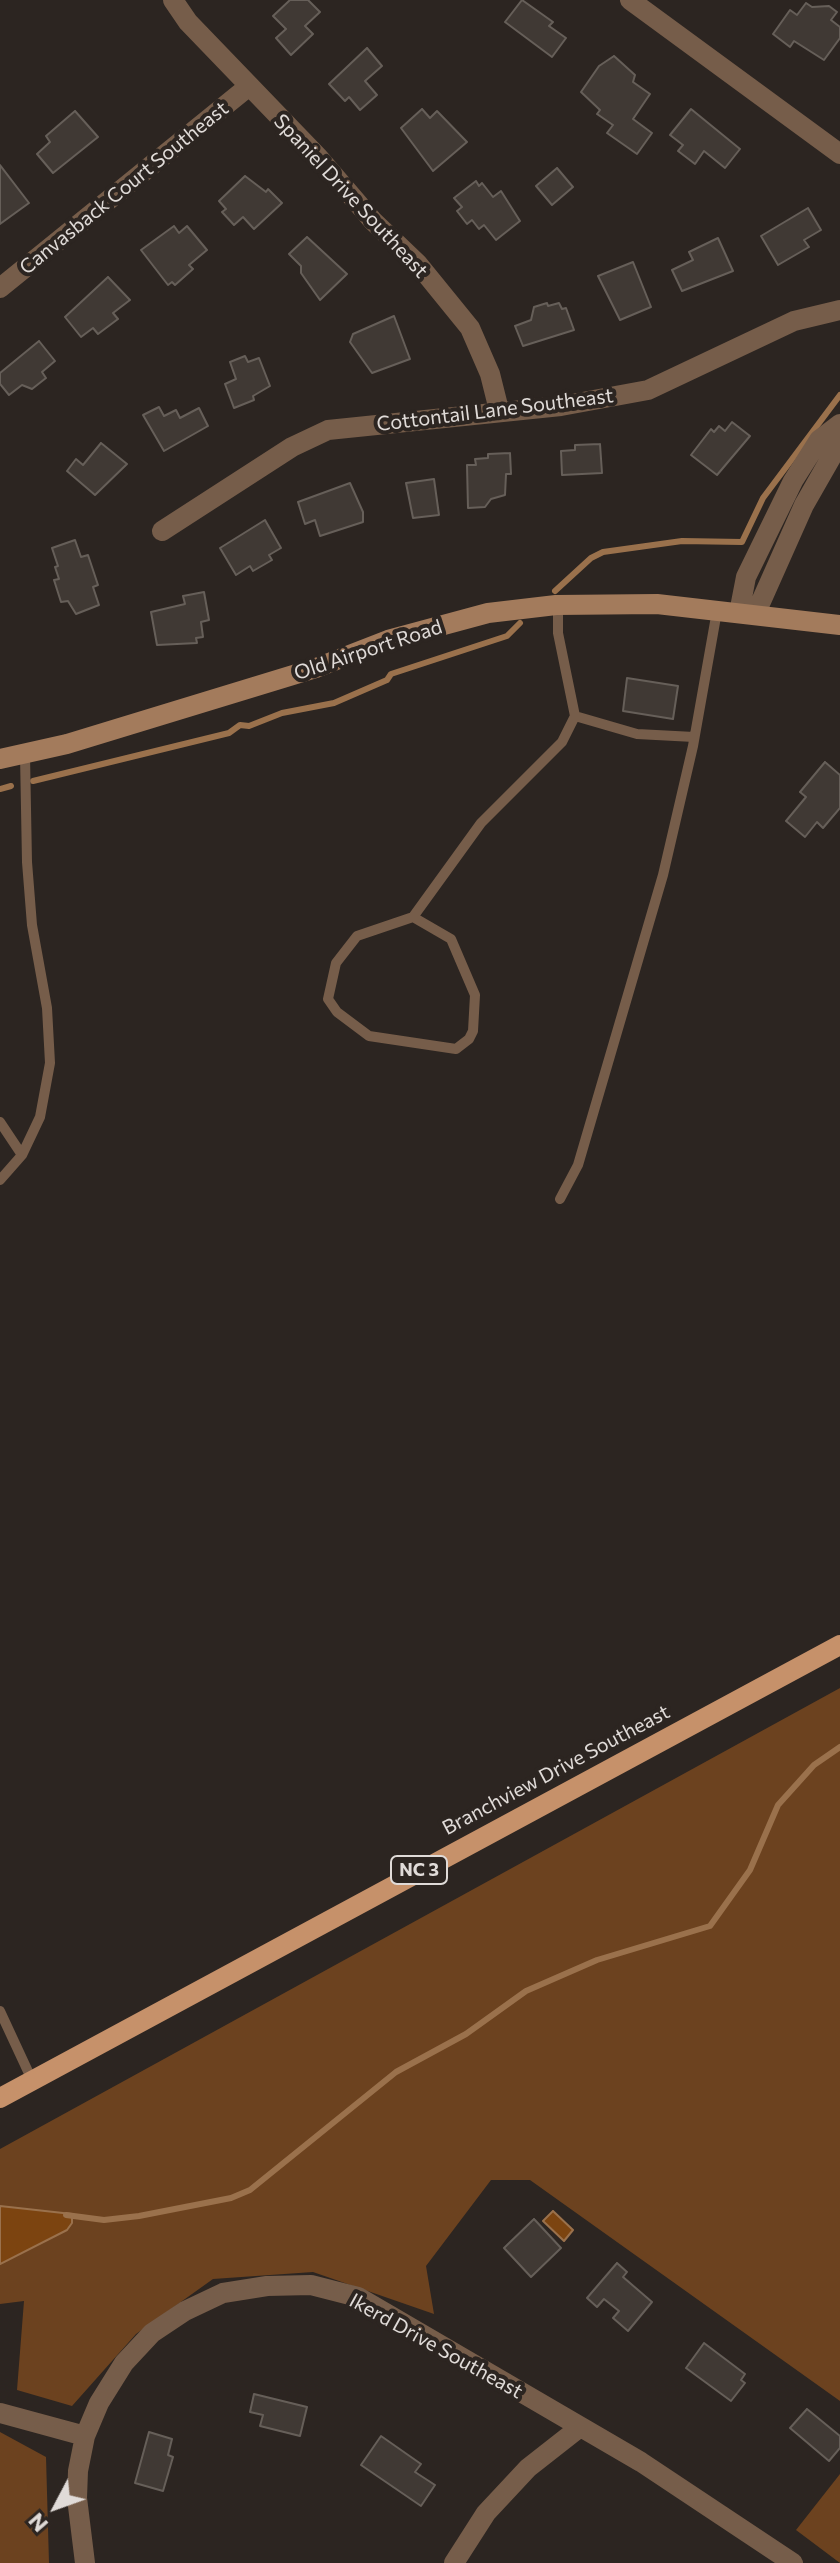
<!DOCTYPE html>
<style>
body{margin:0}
#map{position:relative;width:840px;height:2563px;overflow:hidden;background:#2c2521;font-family:Commissioner,sans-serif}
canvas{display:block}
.north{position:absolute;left:16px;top:2467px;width:80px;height:80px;-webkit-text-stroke:6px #2c2521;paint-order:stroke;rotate:229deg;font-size:22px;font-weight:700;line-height:32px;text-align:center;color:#e0dbd8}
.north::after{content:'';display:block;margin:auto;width:28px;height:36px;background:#e0dbd8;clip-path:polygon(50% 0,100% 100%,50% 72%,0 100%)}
</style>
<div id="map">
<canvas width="840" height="2563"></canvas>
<div class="north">N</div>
</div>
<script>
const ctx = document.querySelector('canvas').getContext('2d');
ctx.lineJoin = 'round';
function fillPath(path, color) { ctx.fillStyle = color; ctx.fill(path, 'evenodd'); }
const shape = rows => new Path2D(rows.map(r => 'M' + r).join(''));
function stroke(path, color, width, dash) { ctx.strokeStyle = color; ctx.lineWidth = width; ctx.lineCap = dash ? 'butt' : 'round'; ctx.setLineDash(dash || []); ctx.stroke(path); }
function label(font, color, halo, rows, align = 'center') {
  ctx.font = font + ' Commissioner,sans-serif'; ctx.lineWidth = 8; ctx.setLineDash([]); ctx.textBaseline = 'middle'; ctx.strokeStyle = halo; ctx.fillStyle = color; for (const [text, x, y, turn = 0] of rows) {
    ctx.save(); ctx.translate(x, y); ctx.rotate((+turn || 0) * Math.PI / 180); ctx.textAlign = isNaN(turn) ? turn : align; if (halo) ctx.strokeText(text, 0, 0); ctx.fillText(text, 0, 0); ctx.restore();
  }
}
fillPath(shape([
 [840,1688,840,2401,530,2180,491,2180,426,2266,434,2314,313,2272,213,2279,136,2334,72,2406,17,2390,24,2301,0,2304,0,2149],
 [0,2432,46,2457,49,2563,0,2563],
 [840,2474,840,2563,796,2530]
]), '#6c421f');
const water = shape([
 [0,2206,72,2214,72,2223,67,2230,0,2264,0,2206],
 [553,2211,573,2230,564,2241,543,2221,553,2211]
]);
fillPath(water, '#7c4410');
stroke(water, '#9a714c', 2);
stroke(shape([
 [555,591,591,558,603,552,682,541,742,542,763,498,840,395],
 [33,781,229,733,240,725,249,726,282,713,334,703,387,680,391,674,507,636,520,623],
 [0,789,11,786],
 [66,2215,104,2220,139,2216,231,2198,250,2190,396,2072,466,2034,526,1991,597,1960,710,1926,750,1870,778,1805,814,1765,840,1747]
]), '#9a714c', 6);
const building = shape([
 [290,0,308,0,320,12,305,26,313,34,291,55,276,38,286,29,273,16,290,0],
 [522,0,553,22,549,26,566,38,552,57,505,22,522,0],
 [806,3,812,7,829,6,837,12,831,20,840,27,840,38,824,60,794,41,790,47,773,34,790,10,797,15,806,3],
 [367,48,382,66,365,81,377,95,360,110,349,97,345,101,329,84,367,48],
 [614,56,635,75,633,82,650,94,633,119,652,133,637,154,607,133,613,125,597,114,600,110,581,92,599,66,614,56],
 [422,109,430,118,437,111,467,142,433,171,401,128,422,109],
 [691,109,740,149,725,168,704,151,695,164,678,151,683,145,670,135,691,109],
 [75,111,98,137,53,173,37,154,50,142,46,136,75,111],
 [0,165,29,203,0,224,0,165],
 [557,168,573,187,552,205,536,186,557,168],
 [245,176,266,192,268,189,282,203,254,229,243,217,234,225,222,212,226,209,219,201,245,176],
 [476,181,479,186,482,183,493,197,501,191,520,221,496,240,484,225,479,229,472,220,467,224,457,211,462,207,454,198,476,181],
 [808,208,821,230,804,240,809,247,778,265,761,236,808,208],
 [174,226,179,233,187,226,207,250,189,265,193,269,175,285,172,282,168,285,141,250,174,226],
 [307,237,347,274,320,300,301,273,301,266,289,254,307,237],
 [718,238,733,271,682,291,672,270,693,260,689,252,718,238],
 [633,262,651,307,620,320,598,276,633,262],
 [108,277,130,300,113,313,118,319,98,334,93,328,81,337,65,317,108,277],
 [547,303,548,306,559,303,562,309,566,308,574,330,523,346,515,326,531,320,534,307,547,303],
 [394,316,410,359,372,373,350,342,353,334,394,316],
 [39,341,55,361,42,372,46,378,32,389,22,385,9,395,0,384,0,373,39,341],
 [245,356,248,362,259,358,270,386,253,396,254,400,234,408,225,384,236,379,230,362,245,356],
 [159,407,164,416,176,410,180,418,199,408,208,426,164,451,143,415,159,407],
 [732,422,750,436,717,475,691,455,711,429,714,432,719,426,725,431,732,422],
 [101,443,127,464,95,495,67,471,76,459,83,465,101,443],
 [600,444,602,473,562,475,561,451,575,450,575,445,600,444],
 [510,453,511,474,506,474,505,495,491,499,485,507,468,508,467,465,476,465,475,459,488,458,488,454,510,453],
 [434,479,439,515,413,518,406,483,434,479],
 [350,483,363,512,363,522,320,536,315,520,305,524,298,502,350,483],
 [265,520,281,548,269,555,272,560,253,571,250,566,236,575,220,548,265,520],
 [75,540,81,557,88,555,98,585,93,587,99,605,76,614,68,601,61,602,54,580,59,579,55,567,58,566,52,548,75,540],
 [204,592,209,620,201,622,203,637,196,638,197,643,157,645,151,612,185,604,183,596,204,592],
 [627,678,678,686,673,719,623,711,627,678],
 [825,762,840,775,840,808,823,828,817,822,805,837,786,821,806,797,800,792,825,762],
 [534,2219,561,2248,531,2277,504,2248,534,2219],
 [617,2263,627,2272,623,2277,652,2302,628,2331,613,2318,619,2311,604,2299,597,2307,587,2298,617,2263],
 [704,2343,745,2374,741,2380,745,2383,731,2401,686,2368,704,2343],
 [254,2394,307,2407,300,2436,260,2426,263,2415,250,2412,254,2394],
 [807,2409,840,2436,840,2448,829,2461,790,2428,807,2409],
 [149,2432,172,2439,168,2455,173,2457,163,2491,135,2483,149,2432],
 [381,2436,421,2464,415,2472,435,2485,421,2506,361,2465,381,2436]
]);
fillPath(building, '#403934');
stroke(building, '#665f59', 2);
stroke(shape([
 [575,716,637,734,694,737],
 [413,917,451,939,475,995,473,1031,469,1039,456,1049,369,1036,337,1012,328,999,336,963,357,936,413,917,481,823,562,742,575,716,558,633,558,605],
 [0,1122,22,1155],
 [0,1180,22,1155,40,1117,50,1063,47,1008,32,925,27,862,25,755],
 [560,1199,578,1165,663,875,693,746,717,611],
 [0,2011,32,2080]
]), '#765d4a', 10);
stroke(shape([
 [173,0,188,22,319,158,373,221,418,264,470,328,490,374,499,410],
 [630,0,840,154],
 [0,288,248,87],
 [162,531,292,447,328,430,561,406,648,390,794,321,840,310],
 [739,613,746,577,793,481,819,440,840,424],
 [755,615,804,505,840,442],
 [0,2413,85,2436],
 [85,2563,77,2498,78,2471,85,2436,99,2403,124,2363,152,2333,185,2311,223,2293,267,2286,311,2285,358,2297,641,2462,793,2563],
 [454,2563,486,2513,528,2468,579,2428]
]), '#765d4a', 20);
stroke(shape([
 [0,759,67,744,316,668,388,640,488,613,556,605,657,604,840,625]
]), '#a37b5c', 20);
stroke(shape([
 [0,2098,840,1645]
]), '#c6916a', 20);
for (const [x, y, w] of [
 [419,1870,56]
]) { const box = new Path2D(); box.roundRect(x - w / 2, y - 14, w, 28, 6); ctx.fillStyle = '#2c2521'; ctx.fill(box); stroke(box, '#e0dbd8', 2); }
label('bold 18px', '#e0dbd8', null, [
 ["NC 3",419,1870]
]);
label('20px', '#e0dbd8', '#2c2521', [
 ["Canvasback Court Southeast",124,188,-39],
 ["Spaniel Drive Southeast",351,196,47],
 ["Cottontail Lane Southeast",495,410,-7],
 ["Old Airport Road",368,650,-18],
 ["Branchview Drive Southeast",556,1770,-28],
 ["Ikerd Drive Southeast",436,2346,29]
]);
</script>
